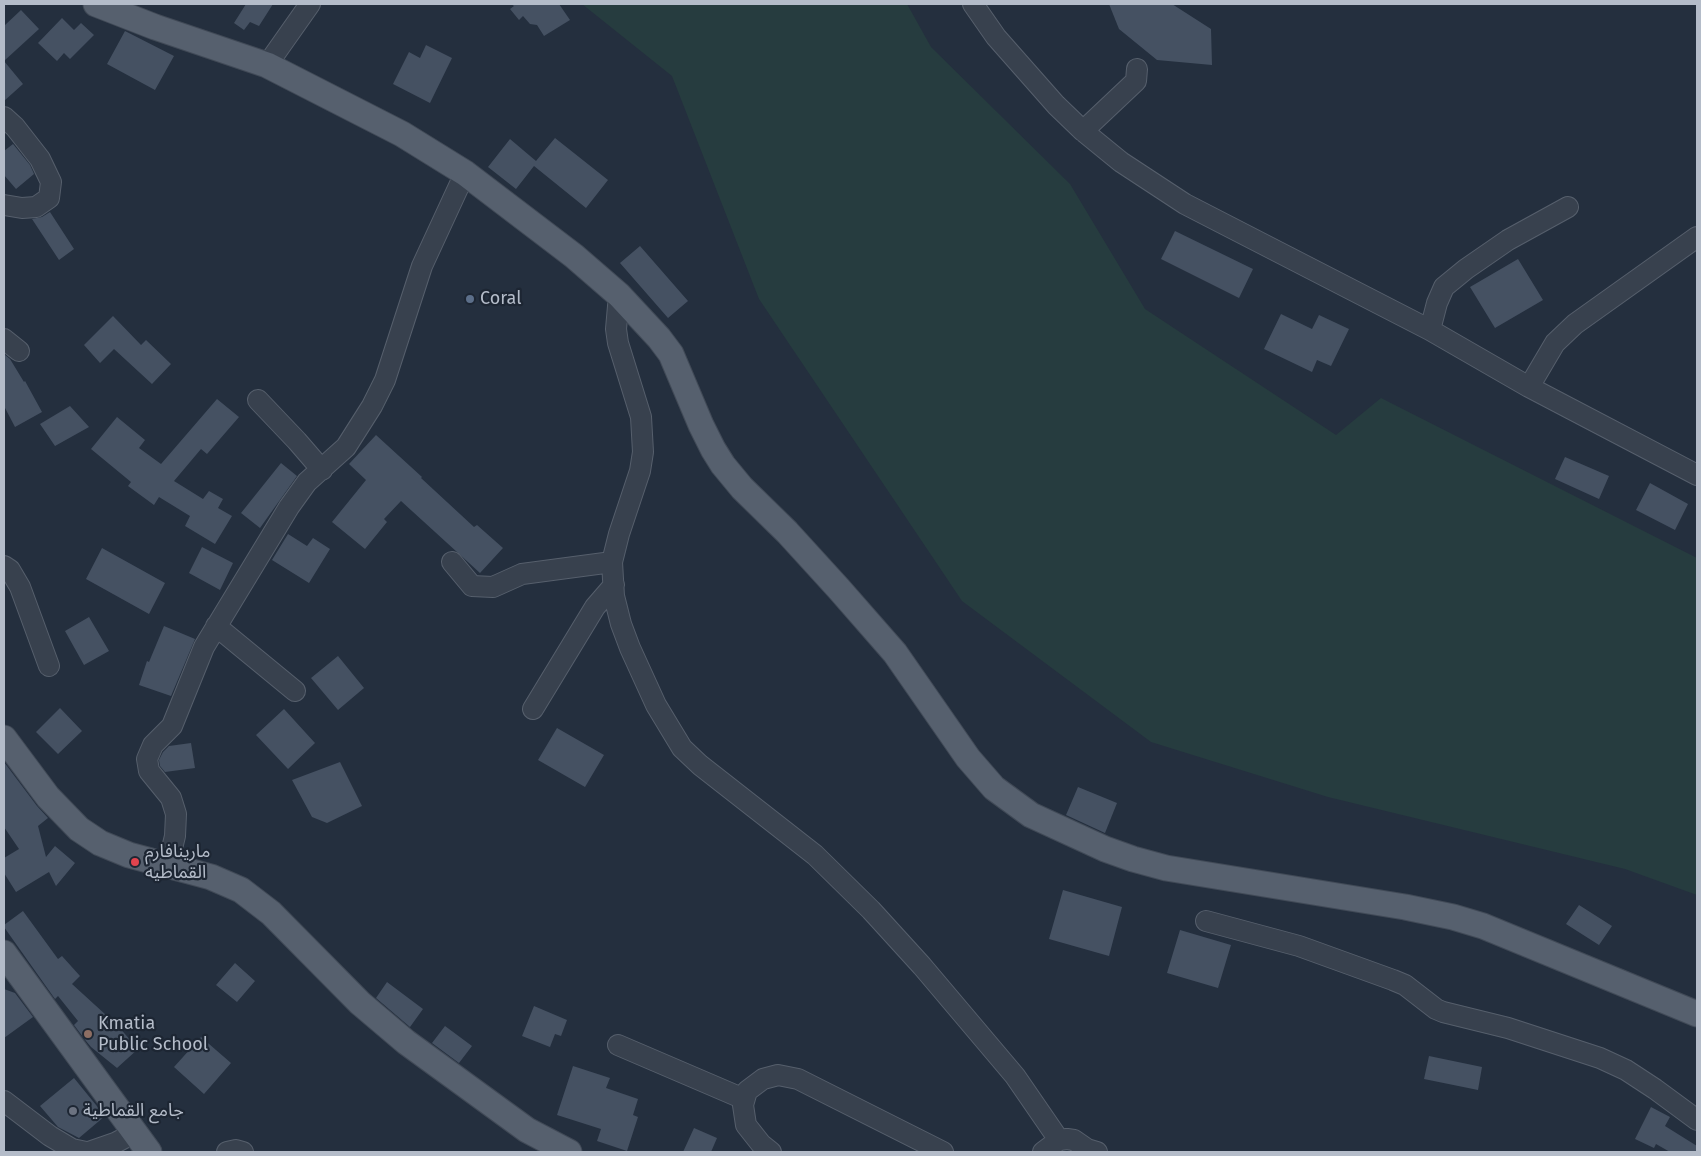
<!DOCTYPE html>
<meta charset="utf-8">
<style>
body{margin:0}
#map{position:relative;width:1701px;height:1156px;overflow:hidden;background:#242f3e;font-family:"Fira Sans",sans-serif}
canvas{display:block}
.frame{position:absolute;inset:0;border:5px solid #b4bcc9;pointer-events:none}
</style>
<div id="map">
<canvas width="1701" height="1156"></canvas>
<div class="frame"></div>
</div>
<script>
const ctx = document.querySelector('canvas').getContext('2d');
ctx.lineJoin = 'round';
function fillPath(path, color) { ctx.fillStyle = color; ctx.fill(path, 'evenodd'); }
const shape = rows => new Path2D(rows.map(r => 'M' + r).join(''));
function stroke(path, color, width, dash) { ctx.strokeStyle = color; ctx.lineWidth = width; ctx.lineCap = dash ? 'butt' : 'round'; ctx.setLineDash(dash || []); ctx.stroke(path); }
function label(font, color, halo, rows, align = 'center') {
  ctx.font = font + ' "Fira Sans","Noto Sans Arabic",sans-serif'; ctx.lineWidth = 4.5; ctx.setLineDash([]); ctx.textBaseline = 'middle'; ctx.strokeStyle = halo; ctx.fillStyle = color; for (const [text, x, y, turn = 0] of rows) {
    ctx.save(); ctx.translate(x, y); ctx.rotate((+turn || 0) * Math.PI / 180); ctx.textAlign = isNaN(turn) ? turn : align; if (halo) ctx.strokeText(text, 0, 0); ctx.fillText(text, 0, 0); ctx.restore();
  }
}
fillPath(shape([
 [582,4,907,4,931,47,1070,184,1145,309,1336,435,1381,398,1697,558,1697,895,1625,869,1328,797,1151,742,962,601,759,299,672,76]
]), '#263c3f');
fillPath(shape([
 [246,4,273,4,259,26,250,22,244,30,234,23],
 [511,4,559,4,570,20,544,36,537,25,530,24,523,16,519,20,510,9,514,6],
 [1109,4,1172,4,1211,29,1212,65,1157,60,1119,29],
 [21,10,39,29,4,61,4,26],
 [62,18,74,30,81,23,94,35,70,59,64,53,57,61,38,43],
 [125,31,174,56,155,90,107,64],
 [426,45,452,58,430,103,393,84,409,52,420,58],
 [4,61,23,84,4,101],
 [555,138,608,180,586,208,534,166,516,189,488,167,510,139,536,161],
 [13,144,30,165,34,174,16,189,4,175,4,151],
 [50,212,74,249,59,260,32,219,42,217],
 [1175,231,1253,269,1239,298,1161,259],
 [640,246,688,301,668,318,620,263],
 [1518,259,1543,300,1495,328,1470,287],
 [1281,314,1312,329,1319,315,1349,329,1331,366,1317,360,1312,372,1264,349],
 [113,316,141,345,146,340,171,364,152,384,114,349,100,363,84,345],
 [4,354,10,359,24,382,25,381,42,412,15,427,4,406],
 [217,399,239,417,207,454,201,449,174,481,203,499,209,491,223,499,218,508,232,516,215,544,185,526,190,516,159,497,154,505,128,486,131,482,91,449,117,417,145,440,139,448,161,464],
 [70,406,89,427,55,446,40,424],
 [376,435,422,477,421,478,474,527,477,525,503,548,480,573,401,501,384,519,387,522,365,549,332,522,366,480,349,464],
 [1565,457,1609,476,1599,499,1555,479],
 [281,463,297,476,260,528,241,513],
 [1650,483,1688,504,1675,530,1636,510],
 [288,534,307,546,313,538,330,549,309,583,272,560],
 [202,547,233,563,220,590,189,573],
 [102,548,165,583,149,614,86,579],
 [89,617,109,651,84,665,65,631],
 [164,626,195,639,171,696,139,685,147,661,149,662],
 [338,656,364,688,338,710,311,678],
 [60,708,82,731,58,754,36,732],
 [284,709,315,743,288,769,256,735],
 [557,728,604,755,585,787,538,760],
 [191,743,195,768,165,772,160,766,159,760,163,752,169,746],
 [4,762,37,806,48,818,38,826,46,857,55,846,75,863,56,886,49,872,16,892,4,873,4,858,19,849,4,827],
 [340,762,362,806,327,823,312,817,292,780],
 [1078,787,1117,803,1105,833,1066,815],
 [1063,890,1122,907,1109,956,1049,939],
 [1579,905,1612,926,1599,945,1566,924],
 [23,911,58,959,62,956,80,976,72,984,118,1026,138,1049,117,1068,91,1047,86,1041,74,1025,78,1021,58,996,55,999,4,927,4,925],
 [1180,930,1231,945,1218,988,1167,973],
 [235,963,255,981,237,1002,216,985],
 [387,982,423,1009,410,1027,376,998],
 [4,989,15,993,33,1017,4,1038],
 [534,1006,567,1020,561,1036,555,1034,550,1047,522,1036],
 [445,1026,472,1046,459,1063,432,1043],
 [201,1037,231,1063,204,1094,174,1067],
 [1429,1056,1482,1067,1478,1090,1424,1079],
 [573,1066,610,1078,606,1088,638,1099,633,1115,638,1117,627,1151,597,1141,601,1129,557,1115],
 [74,1078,105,1116,79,1138,58,1127,40,1106],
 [1651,1107,1670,1117,1665,1126,1697,1146,1697,1152,1670,1152,1656,1144,1654,1148,1635,1139],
 [694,1128,717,1138,711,1152,683,1152]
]), '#455162');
const minor = shape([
 [973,4,996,37,1056,105,1083,131,1121,162,1185,204,1430,330,1529,387,1697,475],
 [267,65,310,4],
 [4,117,15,127,40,159,51,182,49,198,36,207,22,208,4,205],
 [1083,131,1136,81,1137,69],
 [619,295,616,329,618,343,641,417,643,452,640,471,619,534,612,562,614,596,621,624,630,648,656,705,682,748,700,765,815,855,871,910,922,966,1015,1076,1059,1140],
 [1430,330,1437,303,1444,287,1466,269,1508,240,1568,207],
 [4,339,19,351],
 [1529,387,1555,343,1575,324,1697,237],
 [258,400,297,441,322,470],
 [452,562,472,586,493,587,522,574,612,562],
 [4,566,10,570,20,587,49,666],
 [216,626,295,691],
 [533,709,595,607,614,585],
 [168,865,175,836,176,814,171,798,149,771,147,759,153,745,172,726,204,647,289,507,307,482,346,447,372,406,385,380,422,266,465,173],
 [1206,921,1299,946,1393,980,1405,985,1436,1009,1443,1012,1508,1028,1600,1058,1626,1070,1655,1089,1697,1120],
 [618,1045,744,1099],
 [4,1101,50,1136,72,1149,86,1152],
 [89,1152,115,1143,134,1133],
 [227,1152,236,1150,243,1152],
 [771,1152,761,1144,746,1125,743,1105,747,1091,763,1079,778,1075,798,1079,943,1152],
 [1043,1152,1059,1140,1067,1139,1074,1140,1087,1149,1097,1152]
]);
const major = shape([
 [96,4,155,27,267,65,402,134,465,173,574,256,619,295,659,338,671,354,701,425,713,449,723,465,742,488,787,532,839,589,895,653,968,758,994,788,1031,815,1105,849,1133,859,1166,868,1405,907,1453,917,1483,926,1697,1014],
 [4,738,48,797,79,829,100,843,129,855,211,877,241,890,271,913,360,1003,406,1042,527,1130,569,1152],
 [4,953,149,1152]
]);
stroke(minor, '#565f6c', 22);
stroke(major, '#414a57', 27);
stroke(minor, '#38414e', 20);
stroke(major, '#56606e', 25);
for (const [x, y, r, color] of [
 [470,299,5,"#5c6f8a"],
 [135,862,5,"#e0444e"],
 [88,1034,5,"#8d6e63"],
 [73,1111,5,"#6b7280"]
]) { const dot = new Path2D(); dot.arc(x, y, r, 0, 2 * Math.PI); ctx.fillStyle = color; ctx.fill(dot); stroke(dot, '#1d2633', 2); }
label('18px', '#b4bcc9', '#1d2633', [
 ["Coral",480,299],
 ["مارينافارم",145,852],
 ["القماطيه",145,873],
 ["Kmatia",98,1024],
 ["Public School",98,1045],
 ["جامع القماطية",83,1111]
], 'left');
</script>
